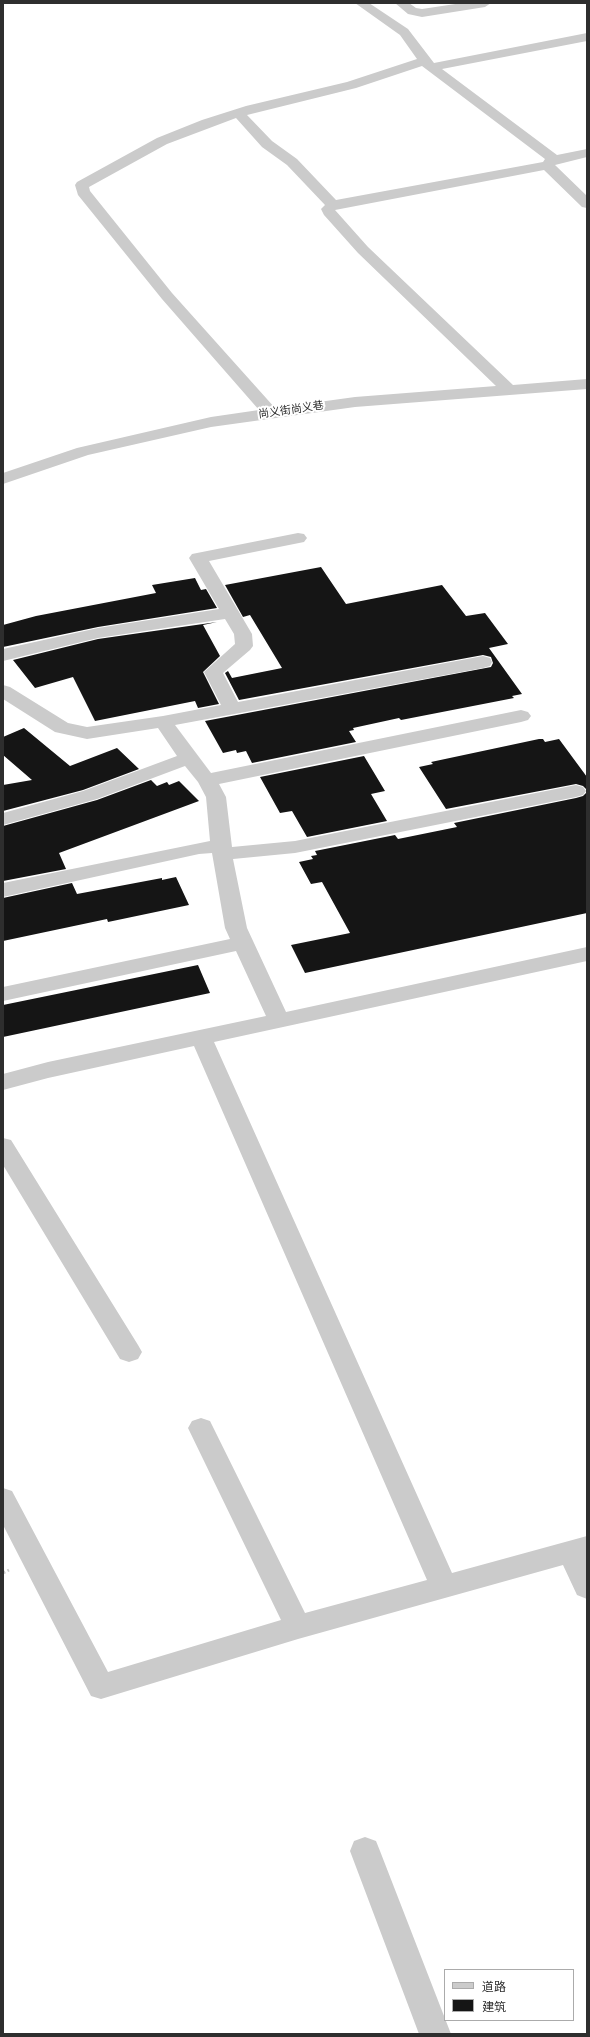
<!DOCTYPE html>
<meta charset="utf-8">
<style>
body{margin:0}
#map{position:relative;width:590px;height:2037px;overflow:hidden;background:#fff;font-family:"PT Sans","Noto Sans SC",sans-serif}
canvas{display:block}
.frame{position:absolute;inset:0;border:4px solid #2e2e2e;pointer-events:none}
.legend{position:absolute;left:444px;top:1969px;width:130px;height:52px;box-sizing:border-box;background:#fff;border:1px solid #ababab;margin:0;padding:5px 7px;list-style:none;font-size:12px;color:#2e2e2e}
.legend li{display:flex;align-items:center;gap:8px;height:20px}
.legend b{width:20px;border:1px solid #ababab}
</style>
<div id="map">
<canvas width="590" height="2037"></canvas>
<div class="frame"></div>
<ul class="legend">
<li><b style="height:5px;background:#cbcbcb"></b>道路</li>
<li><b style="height:11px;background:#151515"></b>建筑</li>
</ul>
</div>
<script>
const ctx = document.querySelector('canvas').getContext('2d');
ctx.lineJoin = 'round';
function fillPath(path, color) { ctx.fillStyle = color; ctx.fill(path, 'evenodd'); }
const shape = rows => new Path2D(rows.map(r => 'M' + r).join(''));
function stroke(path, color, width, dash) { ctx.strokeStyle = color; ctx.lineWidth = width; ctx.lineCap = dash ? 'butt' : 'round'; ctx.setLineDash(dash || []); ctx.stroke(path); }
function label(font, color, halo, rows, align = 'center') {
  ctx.font = font + ' "PT Sans","Noto Sans SC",sans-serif'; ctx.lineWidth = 4; ctx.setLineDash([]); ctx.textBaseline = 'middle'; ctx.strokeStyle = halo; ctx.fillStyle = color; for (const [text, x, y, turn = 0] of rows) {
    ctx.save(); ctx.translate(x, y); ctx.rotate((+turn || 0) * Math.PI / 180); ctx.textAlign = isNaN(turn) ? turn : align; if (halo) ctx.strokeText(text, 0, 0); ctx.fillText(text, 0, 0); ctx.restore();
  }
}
fillPath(shape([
 [321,567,346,604,442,585,466,616,485,613,508,644,489,648,522,694,512,696,514,698,401,720,399,718,353,728,354,730,349,731,356,742,252,763,246,751,237,753,236,750,223,753,205,721,491,667,493,663,491,657,483,655,239,700,225,673,228,671,232,678,282,668,250,615,243,617,225,585],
 [195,578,201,590,206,589,217,608,98,627,3,647,3,625,36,616,156,593,152,585],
 [217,622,203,625,220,656,203,672,219,704,198,708,195,701,95,721,73,677,35,688,13,660,98,639],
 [24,728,70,766,117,748,139,769,83,790,3,811,3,785,32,780,3,755,3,737],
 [539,739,543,739,545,742,559,739,587,777,587,790,583,786,576,784,446,809,419,767,433,764,431,762],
 [364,756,385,791,371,794,387,821,307,837,292,811,280,813,260,777],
 [151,780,157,786,167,782,169,785,179,781,199,801,59,853,66,869,3,881,3,826,97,800],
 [587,792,587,913,305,973,291,945,350,933,322,882,311,884,299,862,313,859,311,856,317,855,315,851,395,835,398,839,457,827,454,823,576,798,583,796],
 [176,877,189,905,108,922,107,919,3,941,3,898,72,883,77,894,162,878,162,880],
 [198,965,210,993,3,1037,3,1005]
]), '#151515');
stroke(shape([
 [3,1573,9,1570]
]), '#cbcbcb', 3, [2.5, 2.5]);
fillPath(shape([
 [355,3,369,3,408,29,434,63,587,33,587,41,442,69,557,155,587,149,587,157,555,165,587,196,587,208,582,207,544,170,335,210,368,247,513,385,587,379,587,389,355,407,211,427,88,455,3,484,3,473,77,448,211,417,259,410,162,299,78,195,75,185,77,182,157,138,202,120,246,106,347,82,417,59,400,35,355,3],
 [422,66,545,159,543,162,336,200,297,159,272,141,247,115,356,88,422,66],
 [236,118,262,147,287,165,325,205,321,209,324,215,358,253,496,386,355,397,275,408,172,293,90,191,89,187,167,144,236,118],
 [395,3,409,3,416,8,422,9,462,3,491,3,485,7,422,17,408,14,395,3],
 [298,533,304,534,307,538,304,542,209,561,252,634,253,646,250,650,223,673,238,702,483,656,490,658,492,662,490,666,483,668,175,725,211,773,521,710,528,712,531,716,528,720,521,722,219,784,226,797,232,847,295,841,576,785,583,787,586,791,583,795,576,797,295,853,233,859,247,928,286,1012,587,947,587,961,214,1042,452,1573,587,1536,587,1599,577,1595,563,1565,298,1639,101,1699,91,1696,3,1525,3,1488,12,1491,108,1672,281,1620,188,1428,192,1421,201,1418,210,1421,305,1613,427,1580,194,1046,48,1078,3,1090,3,1074,48,1062,266,1016,236,951,3,1001,3,987,230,939,225,928,212,853,199,854,3,897,3,883,210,841,206,797,198,782,185,766,97,799,3,825,3,813,83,791,177,756,158,728,87,739,55,732,3,699,3,685,10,687,68,723,87,727,163,716,221,705,204,672,235,644,234,634,225,619,98,638,3,661,3,649,98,628,219,609,189,558,192,554,298,533],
 [3,1138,11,1140,138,1345,142,1352,138,1359,129,1362,120,1359,3,1165,3,1138],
 [365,1837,376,1841,380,1851,451,2034,419,2034,350,1851,354,1841,365,1837]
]), '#cbcbcb');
label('11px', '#2e2e2e', '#fff', [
 ["尚义街尚义巷",291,410,-8]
]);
</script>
